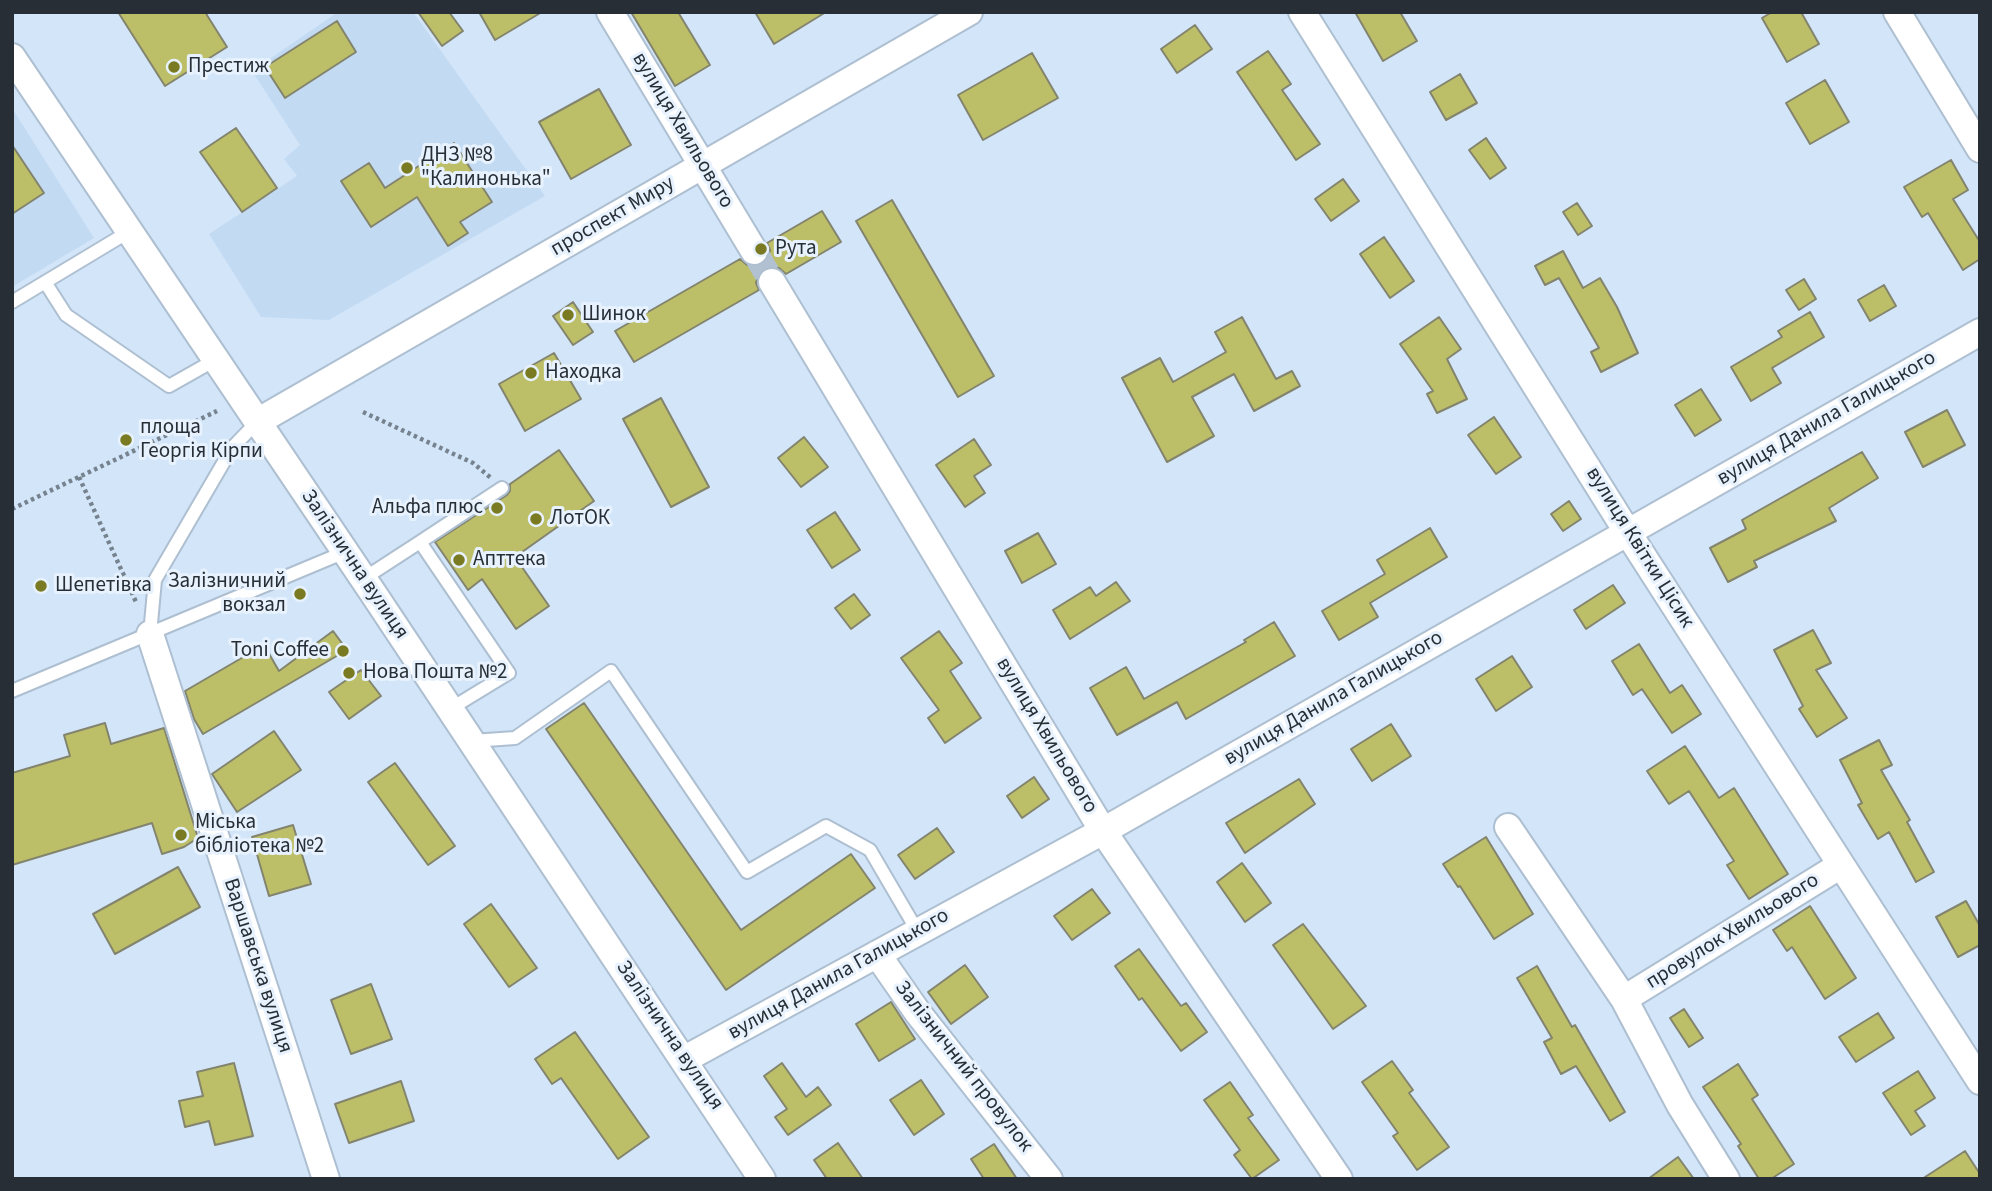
<!DOCTYPE html>
<meta charset="utf-8">
<style>
body{margin:0}
#map{position:relative;width:1992px;height:1191px;overflow:hidden;background:#d3e6f9;font-family:"Source Sans 3",sans-serif}
canvas{display:block}
.frame{position:absolute;inset:0;border:14px solid #272e35;pointer-events:none}
</style>
<div id="map">
<canvas width="1992" height="1191"></canvas>
<div class="frame"></div>
</div>
<script>
const ctx = document.querySelector('canvas').getContext('2d');
ctx.lineJoin = 'round';
function fillPath(path, color) { ctx.fillStyle = color; ctx.fill(path, 'evenodd'); }
const shape = rows => new Path2D(rows.map(r => 'M' + r).join(''));
function stroke(path, color, width, dash) { ctx.strokeStyle = color; ctx.lineWidth = width; ctx.lineCap = dash ? 'butt' : 'round'; ctx.setLineDash(dash || []); ctx.stroke(path); }
function label(font, color, halo, rows, align = 'center') {
  ctx.font = font + ' "Source Sans 3",sans-serif'; ctx.lineWidth = 6; ctx.setLineDash([]); ctx.textBaseline = 'middle'; ctx.strokeStyle = halo; ctx.fillStyle = color; for (const [text, x, y, turn = 0] of rows) {
    ctx.save(); ctx.translate(x, y); ctx.rotate((+turn || 0) * Math.PI / 180); ctx.textAlign = isNaN(turn) ? turn : align; if (halo) ctx.strokeText(text, 0, 0); ctx.fillText(text, 0, 0); ctx.restore();
  }
}
fillPath(shape([
 [338,12,413,12,545,196,329,320,261,317,209,234,297,176,284,159,300,145,252,71],
 [12,108,94,238,12,287]
]), '#c3daf3');
const building = shape([
 [118,12,205,12,227,47,165,86,118,12],
 [418,12,449,12,463,31,442,46,418,12],
 [479,12,542,12,495,40,479,12],
 [631,12,678,12,710,65,675,86,631,12],
 [755,12,826,12,774,44,755,12],
 [1355,12,1400,12,1417,41,1383,61,1355,12],
 [1772,12,1801,12,1819,44,1787,62,1762,18,1772,12],
 [337,21,356,52,285,98,265,67,337,21],
 [1195,25,1212,49,1177,73,1161,49,1195,25],
 [1268,51,1291,84,1282,90,1320,144,1296,160,1237,72,1268,51],
 [1032,53,1058,98,983,140,958,95,1032,53],
 [1460,74,1477,103,1446,120,1430,92,1460,74],
 [1825,80,1849,122,1810,144,1786,103,1825,80],
 [599,89,631,145,571,179,539,122,599,89],
 [236,128,277,188,242,212,200,152,236,128],
 [1486,138,1506,168,1490,179,1469,150,1486,138],
 [454,143,492,202,460,222,468,233,448,246,417,197,371,227,341,181,369,163,385,188,454,143],
 [12,145,44,193,12,214,12,145],
 [1951,160,1968,190,1953,199,1980,242,1980,259,1963,270,1928,213,1922,217,1904,187,1951,160],
 [1343,179,1359,201,1331,221,1315,199,1343,179],
 [892,200,994,376,958,397,856,221,892,200],
 [1577,203,1592,226,1578,235,1563,212,1577,203],
 [822,211,841,242,786,274,779,268,771,266,764,268,758,275,756,283,759,290,634,362,615,331,740,259,747,265,755,267,761,265,768,258,770,250,767,243,822,211],
 [1384,237,1414,281,1390,298,1360,254,1384,237],
 [1563,251,1583,288,1600,278,1617,307,1638,353,1601,372,1591,352,1599,348,1559,278,1545,285,1535,266,1563,251],
 [1804,279,1816,299,1799,310,1786,290,1804,279],
 [1884,285,1896,306,1870,321,1858,300,1884,285],
 [573,302,593,332,573,345,553,316,573,302],
 [1810,312,1824,337,1772,368,1781,383,1751,401,1731,367,1782,337,1778,331,1810,312],
 [1242,317,1276,379,1292,371,1300,386,1254,411,1234,374,1192,397,1214,436,1167,462,1122,378,1160,358,1173,382,1226,352,1215,332,1242,317],
 [1439,317,1461,349,1447,359,1467,399,1437,413,1427,394,1433,391,1400,344,1439,317],
 [554,353,581,399,525,431,499,384,554,353],
 [1701,389,1721,420,1695,436,1675,405,1701,389],
 [661,398,709,487,671,507,623,419,661,398],
 [1947,410,1965,445,1923,467,1905,432,1947,410],
 [1494,417,1521,457,1496,474,1468,435,1494,417],
 [804,437,828,467,801,487,778,458,804,437],
 [974,439,991,465,974,476,985,493,965,507,936,465,974,439],
 [559,450,594,501,515,557,549,606,516,629,482,579,468,590,435,542,507,495,510,491,510,484,559,450],
 [1862,452,1878,478,1829,508,1836,521,1754,561,1757,567,1728,582,1710,548,1746,529,1742,520,1862,452],
 [1569,501,1581,519,1563,531,1551,514,1569,501],
 [835,512,860,550,832,568,807,530,835,512],
 [1430,528,1447,557,1370,603,1378,617,1339,640,1322,611,1385,574,1377,560,1430,528],
 [1038,533,1056,564,1022,583,1005,551,1038,533],
 [1116,582,1130,601,1070,639,1053,610,1090,587,1096,596,1116,582],
 [1613,585,1625,603,1586,629,1574,610,1613,585],
 [854,594,870,615,851,629,835,608,854,594],
 [1274,622,1295,656,1186,719,1177,702,1117,735,1090,688,1126,667,1144,699,1246,642,1244,640,1274,622],
 [1813,630,1831,663,1816,670,1847,718,1817,737,1799,709,1803,706,1774,650,1813,630],
 [333,631,347,650,203,734,194,719,185,691,264,645,279,671,333,631],
 [939,631,962,663,950,671,981,718,945,743,928,718,939,710,901,658,939,631],
 [1639,644,1670,693,1682,685,1701,714,1672,733,1642,689,1633,695,1612,661,1639,644],
 [1512,656,1532,687,1496,711,1476,679,1512,656],
 [361,670,381,696,349,719,329,692,361,670],
 [584,703,741,930,851,854,875,888,726,990,546,729,584,703],
 [105,723,111,744,164,728,198,838,184,847,162,854,152,823,12,865,12,773,70,756,64,735,105,723],
 [1391,724,1411,756,1372,781,1351,749,1391,724],
 [274,731,301,770,237,812,212,774,274,731],
 [1879,740,1892,765,1881,770,1910,820,1907,822,1934,872,1916,882,1889,832,1878,839,1858,805,1862,803,1840,760,1879,740],
 [1685,746,1719,798,1734,788,1788,874,1749,899,1727,865,1734,861,1689,791,1669,804,1647,771,1685,746],
 [395,763,455,846,428,865,368,782,395,763],
 [1034,777,1049,799,1022,818,1007,796,1034,777],
 [1299,779,1315,804,1245,853,1226,823,1299,779],
 [293,825,311,884,269,896,252,837,293,825],
 [937,828,954,852,915,879,898,855,937,828],
 [1486,837,1533,914,1494,939,1460,886,1458,887,1443,864,1486,837],
 [1242,863,1271,903,1245,922,1217,882,1242,863],
 [178,867,200,907,115,954,93,914,178,867],
 [1092,889,1110,913,1072,940,1054,916,1092,889],
 [1966,901,1980,926,1980,945,1958,957,1936,917,1966,901],
 [491,904,537,968,509,987,464,924,491,904],
 [1810,906,1856,978,1825,999,1792,947,1787,951,1773,930,1810,906],
 [1303,924,1366,1006,1333,1029,1273,945,1303,924],
 [1139,949,1181,1006,1186,1003,1207,1032,1181,1051,1142,998,1139,1000,1115,966,1139,949],
 [965,965,988,997,951,1024,928,992,965,965],
 [1537,966,1572,1027,1575,1025,1625,1112,1610,1121,1576,1066,1561,1074,1544,1042,1552,1038,1517,978,1537,966],
 [371,984,392,1039,351,1054,331,1000,371,984],
 [891,1002,915,1039,879,1061,856,1024,891,1002],
 [1684,1009,1703,1038,1689,1047,1670,1018,1684,1009],
 [1878,1013,1894,1038,1856,1062,1839,1037,1878,1013],
 [575,1032,649,1137,618,1159,561,1078,552,1084,535,1059,575,1032],
 [1392,1061,1413,1090,1409,1093,1449,1147,1417,1170,1393,1136,1398,1133,1362,1082,1392,1061],
 [234,1063,253,1136,215,1145,209,1121,185,1127,179,1101,203,1096,197,1072,234,1063],
 [782,1063,806,1097,818,1087,831,1105,788,1135,775,1117,787,1109,764,1076,782,1063],
 [1738,1064,1758,1095,1752,1099,1794,1164,1771,1179,1759,1179,1738,1146,1741,1144,1703,1087,1738,1064],
 [1918,1071,1935,1098,1915,1111,1925,1126,1911,1135,1883,1093,1918,1071],
 [921,1080,944,1114,914,1135,890,1100,921,1080],
 [401,1081,414,1121,349,1143,335,1104,401,1081],
 [1230,1082,1253,1115,1248,1118,1279,1160,1252,1179,1234,1155,1240,1150,1204,1100,1230,1082],
 [838,1143,863,1179,827,1179,814,1160,838,1143],
 [994,1144,1017,1179,984,1179,971,1159,994,1144],
 [1965,1151,1980,1174,1980,1179,1922,1179,1965,1151],
 [1678,1157,1694,1179,1648,1179,1678,1157]
]);
fillPath(building, '#bdbf68');
stroke(building, '#83846e', 2);
stroke(shape([
 [754,251,772,282]
]), '#b1c1d2', 26, [26, 13]);
const service = shape([
 [45,282,66,315,169,386,215,360],
 [12,302,130,231],
 [363,579,420,542],
 [150,634,155,580,232,448,257,422],
 [12,691,345,552],
 [450,709,509,673,420,542,502,488],
 [472,741,515,738,611,671,747,872,826,826,870,850,918,932]
]);
const minor = shape([
 [610,12,754,251],
 [1302,12,1628,533,1980,1081],
 [1897,12,1980,149],
 [12,57,375,596,762,1179],
 [772,282,1103,831,1339,1179],
 [257,422,969,12],
 [150,634,326,1179],
 [1508,827,1624,999,1680,1105,1726,1179],
 [877,954,918,1013,1049,1179],
 [1624,999,1841,865],
 [685,1059,1103,831,1980,332]
]);
stroke(service, '#adbfd1', 16);
stroke(minor, '#adbfd1', 30);
stroke(shape([
 [363,412,473,463,491,478],
 [79,477,136,602],
 [12,509,217,411]
]), '#76838f', 4.5, [3.5, 3.5]);
stroke(service, '#fff', 12);
stroke(minor, '#fff', 26);
for (const [x, y, r, color] of [
 [174,67,7,"#797a22"],
 [407,168,7,"#797a22"],
 [761,249,7,"#797a22"],
 [568,315,7,"#797a22"],
 [531,373,7,"#797a22"],
 [126,440,7,"#797a22"],
 [497,508,7,"#797a22"],
 [536,519,7,"#797a22"],
 [459,560,7,"#797a22"],
 [41,586,7,"#797a22"],
 [300,594,7,"#797a22"],
 [343,651,7,"#797a22"],
 [349,673,7,"#797a22"],
 [181,835,7,"#797a22"]
]) { const dot = new Path2D(); dot.arc(x, y, r, 0, 2 * Math.PI); ctx.fillStyle = color; ctx.fill(dot); stroke(dot, '#e7f2fe', 2.5); }
label('21px', '#272e35', '#e7f2fe', [
 ["Престиж",188,67],
 ["ДНЗ №8",421,156],
 ["\"Калинонька\"",421,180],
 ["Рута",775,249],
 ["Шинок",582,315],
 ["Находка",545,373],
 ["площа",140,428],
 ["Георгія Кірпи",140,452],
 ["Альфа плюс",483,508,"right"],
 ["ЛотОК",550,519],
 ["Апттека",473,560],
 ["Залізничний",286,582,"right"],
 ["вокзал",286,606,"right"],
 ["Шепетівка",55,586],
 ["Toni Coffee",329,651,"right"],
 ["Нова Пошта №2",363,673],
 ["Міська",195,823],
 ["бібліотека №2",195,847]
], 'left');
label('21px', '#272e35', '#e7f2fe', [
 ["вулиця Хвильового",682,131,59],
 ["проспект Миру",613,217,-30],
 ["вулиця Данила Галицького",1827,419,-30],
 ["вулиця Квітки Цісик",1639,548,58],
 ["Залізнична вулиця",354,565,56],
 ["вулиця Данила Галицького",1334,699,-30],
 ["вулиця Хвильового",1046,736,59],
 ["провулок Хвильового",1733,932,-32],
 ["Варшавська вулиця",257,966,72],
 ["вулиця Данила Галицького",839,975,-29],
 ["Залізнична вулиця",669,1036,56],
 ["Залізничний провулок",963,1067,52]
]);
</script>
